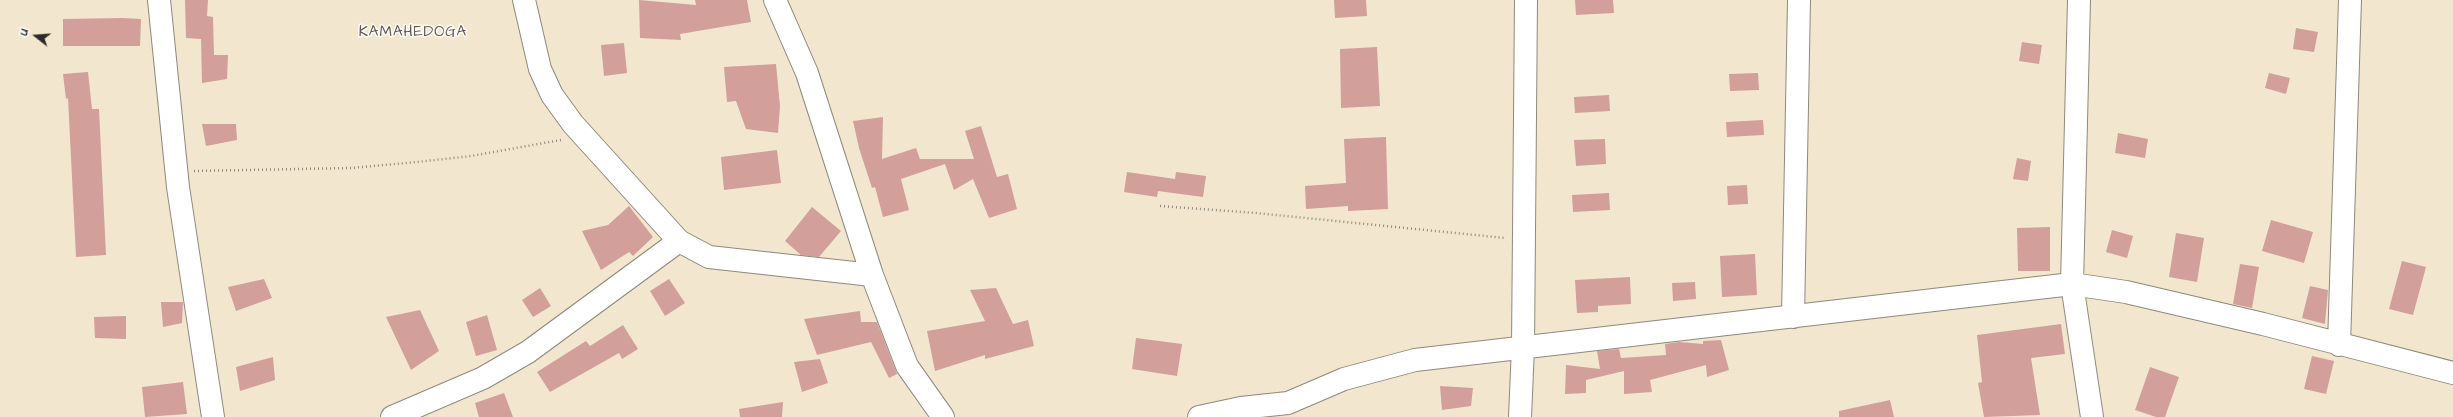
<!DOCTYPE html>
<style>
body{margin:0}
#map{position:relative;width:2453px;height:417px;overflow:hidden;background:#f2e7ce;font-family:"Architects Daughter",sans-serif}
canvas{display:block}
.north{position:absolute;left:16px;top:16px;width:40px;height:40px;-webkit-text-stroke:3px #fdfcf7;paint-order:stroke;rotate:287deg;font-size:11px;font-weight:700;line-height:16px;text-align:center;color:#2b2b2b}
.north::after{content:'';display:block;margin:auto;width:14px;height:18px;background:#2b2b2b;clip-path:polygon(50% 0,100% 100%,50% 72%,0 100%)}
</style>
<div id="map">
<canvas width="2453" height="417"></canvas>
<div class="north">U</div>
</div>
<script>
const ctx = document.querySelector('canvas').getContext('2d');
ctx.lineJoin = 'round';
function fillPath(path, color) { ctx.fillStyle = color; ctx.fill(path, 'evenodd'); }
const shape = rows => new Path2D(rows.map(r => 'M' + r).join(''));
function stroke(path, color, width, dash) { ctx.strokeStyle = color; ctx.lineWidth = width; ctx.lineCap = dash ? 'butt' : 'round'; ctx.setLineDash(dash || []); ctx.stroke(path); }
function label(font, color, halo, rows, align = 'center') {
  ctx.font = font + ' "Architects Daughter",sans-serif'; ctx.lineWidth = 3; ctx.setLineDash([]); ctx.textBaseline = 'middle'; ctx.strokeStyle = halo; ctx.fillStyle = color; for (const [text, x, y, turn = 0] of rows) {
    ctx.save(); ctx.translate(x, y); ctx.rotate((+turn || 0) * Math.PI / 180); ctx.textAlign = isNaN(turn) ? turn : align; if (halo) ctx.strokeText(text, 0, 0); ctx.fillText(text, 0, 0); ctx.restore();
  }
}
fillPath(shape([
 [185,0,208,0,207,16,213,17,214,55,228,55,227,79,202,83,201,39,186,38],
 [639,0,696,5,695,0,747,0,751,22,680,34,681,40,640,38],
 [1334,0,1366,0,1367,16,1335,18],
 [1575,0,1613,0,1614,13,1576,15],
 [123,18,141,19,140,46,63,46,63,19],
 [2296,28,2318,32,2314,52,2293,49],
 [2022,42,2042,45,2039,64,2019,61],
 [624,43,627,73,604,76,601,45],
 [1377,47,1380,106,1341,108,1340,49],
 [776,64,780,106,778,133,746,129,736,101,727,102,724,67],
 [88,72,92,109,99,109,106,255,76,257,68,98,66,99,63,74],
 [1758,73,1759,90,1730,91,1729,74],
 [2269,73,2290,78,2286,94,2265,88],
 [1609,95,1610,111,1575,113,1574,97],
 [883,117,882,159,916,148,920,159,974,159,965,131,981,126,997,177,1008,174,1017,209,989,218,973,179,954,190,945,164,901,179,909,210,883,217,875,187,872,188,859,148,853,121],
 [1763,120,1764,135,1727,137,1726,122],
 [202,124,236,124,237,140,206,146],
 [2118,133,2148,139,2145,158,2115,153],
 [1386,137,1388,209,1348,211,1348,206,1306,209,1305,186,1346,183,1344,139],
 [1605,139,1606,164,1576,166,1574,140],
 [777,150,781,183,724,190,721,157],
 [2017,158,2031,161,2028,181,2013,179],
 [1127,172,1175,179,1176,172,1206,176,1203,197,1158,191,1157,197,1124,192],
 [1747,185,1748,204,1728,205,1727,186],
 [1609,193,1610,210,1573,212,1572,195],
 [629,206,653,237,633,256,629,252,601,270,582,231,608,225],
 [812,207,841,231,819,257,801,255,785,241],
 [2271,220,2313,232,2304,263,2262,251],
 [2050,227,2050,271,2018,271,2017,228],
 [2112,230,2133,236,2127,258,2106,252],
 [2176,233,2204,238,2197,282,2169,277],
 [1755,254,1757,295,1722,297,1720,256],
 [2402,261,2426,267,2413,315,2389,309],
 [2240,264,2259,267,2252,308,2233,304],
 [1630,277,1631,304,1598,306,1598,312,1577,313,1575,280],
 [264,279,272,298,236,311,228,287],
 [669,279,685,303,665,316,650,291],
 [1695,282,1696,299,1673,301,1672,283],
 [2310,286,2328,290,2325,324,2302,318],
 [540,288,551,306,533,317,522,300],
 [996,288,1013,324,1028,320,1034,346,985,359,985,355,935,371,927,331,985,321,970,290],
 [161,302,183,302,182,323,163,327],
 [420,310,439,351,411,370,386,317],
 [860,311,861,322,877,322,897,374,889,378,871,342,817,355,804,319],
 [487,315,497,350,476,356,466,322],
 [126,316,126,339,95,338,94,317],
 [2061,324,2065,354,2031,358,2040,415,1984,417,1978,383,1982,382,1977,335],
 [623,325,638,349,622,359,619,353,550,392,537,372,586,341,590,346],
 [1136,338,1182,344,1177,376,1132,369],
 [1721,340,1729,370,1707,377,1706,365,1650,380,1652,392,1624,394,1624,371,1586,380,1586,393,1565,394,1566,365,1600,369,1597,351,1619,349,1621,358,1666,355,1665,344,1679,342,1703,344,1703,341],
 [2312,356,2334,361,2326,394,2304,389],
 [273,357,275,380,240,391,236,367],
 [820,359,828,383,802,392,794,362],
 [2150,367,2179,377,2165,417,2156,417,2135,410],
 [183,382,187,414,145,417,142,387],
 [1440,386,1473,388,1471,406,1442,410],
 [504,393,513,417,479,417,475,403],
 [1890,400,1894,417,1839,417,1839,411],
 [783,402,782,417,740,417,739,409]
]), '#d29f9b');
const minor = shape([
 [159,0,178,187,213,417],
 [524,0,540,69,552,95,573,124,679,241,709,257,872,275],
 [775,0,807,73,872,275,907,366,943,417],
 [2079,0,2072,284,2092,417],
 [1793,317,1799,0],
 [2339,345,2350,0],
 [392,417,483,378,528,352,679,241],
 [1199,417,1241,408,1288,403,1344,379,1415,360,2072,284,2126,292,2263,324,2453,373],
 [1520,417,1523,347,1526,0]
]);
stroke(minor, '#8e897c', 24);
stroke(shape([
 [194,171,351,168,417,162,471,156,561,140],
 [1160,206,1256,213,1505,238]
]), '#8e897c', 2.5, [1, 3]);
stroke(minor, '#fff', 22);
ctx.letterSpacing = '1px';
label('15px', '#655452', '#fdfcf7', [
 ["KAMAHEDOGA",413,33]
]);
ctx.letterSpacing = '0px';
</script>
